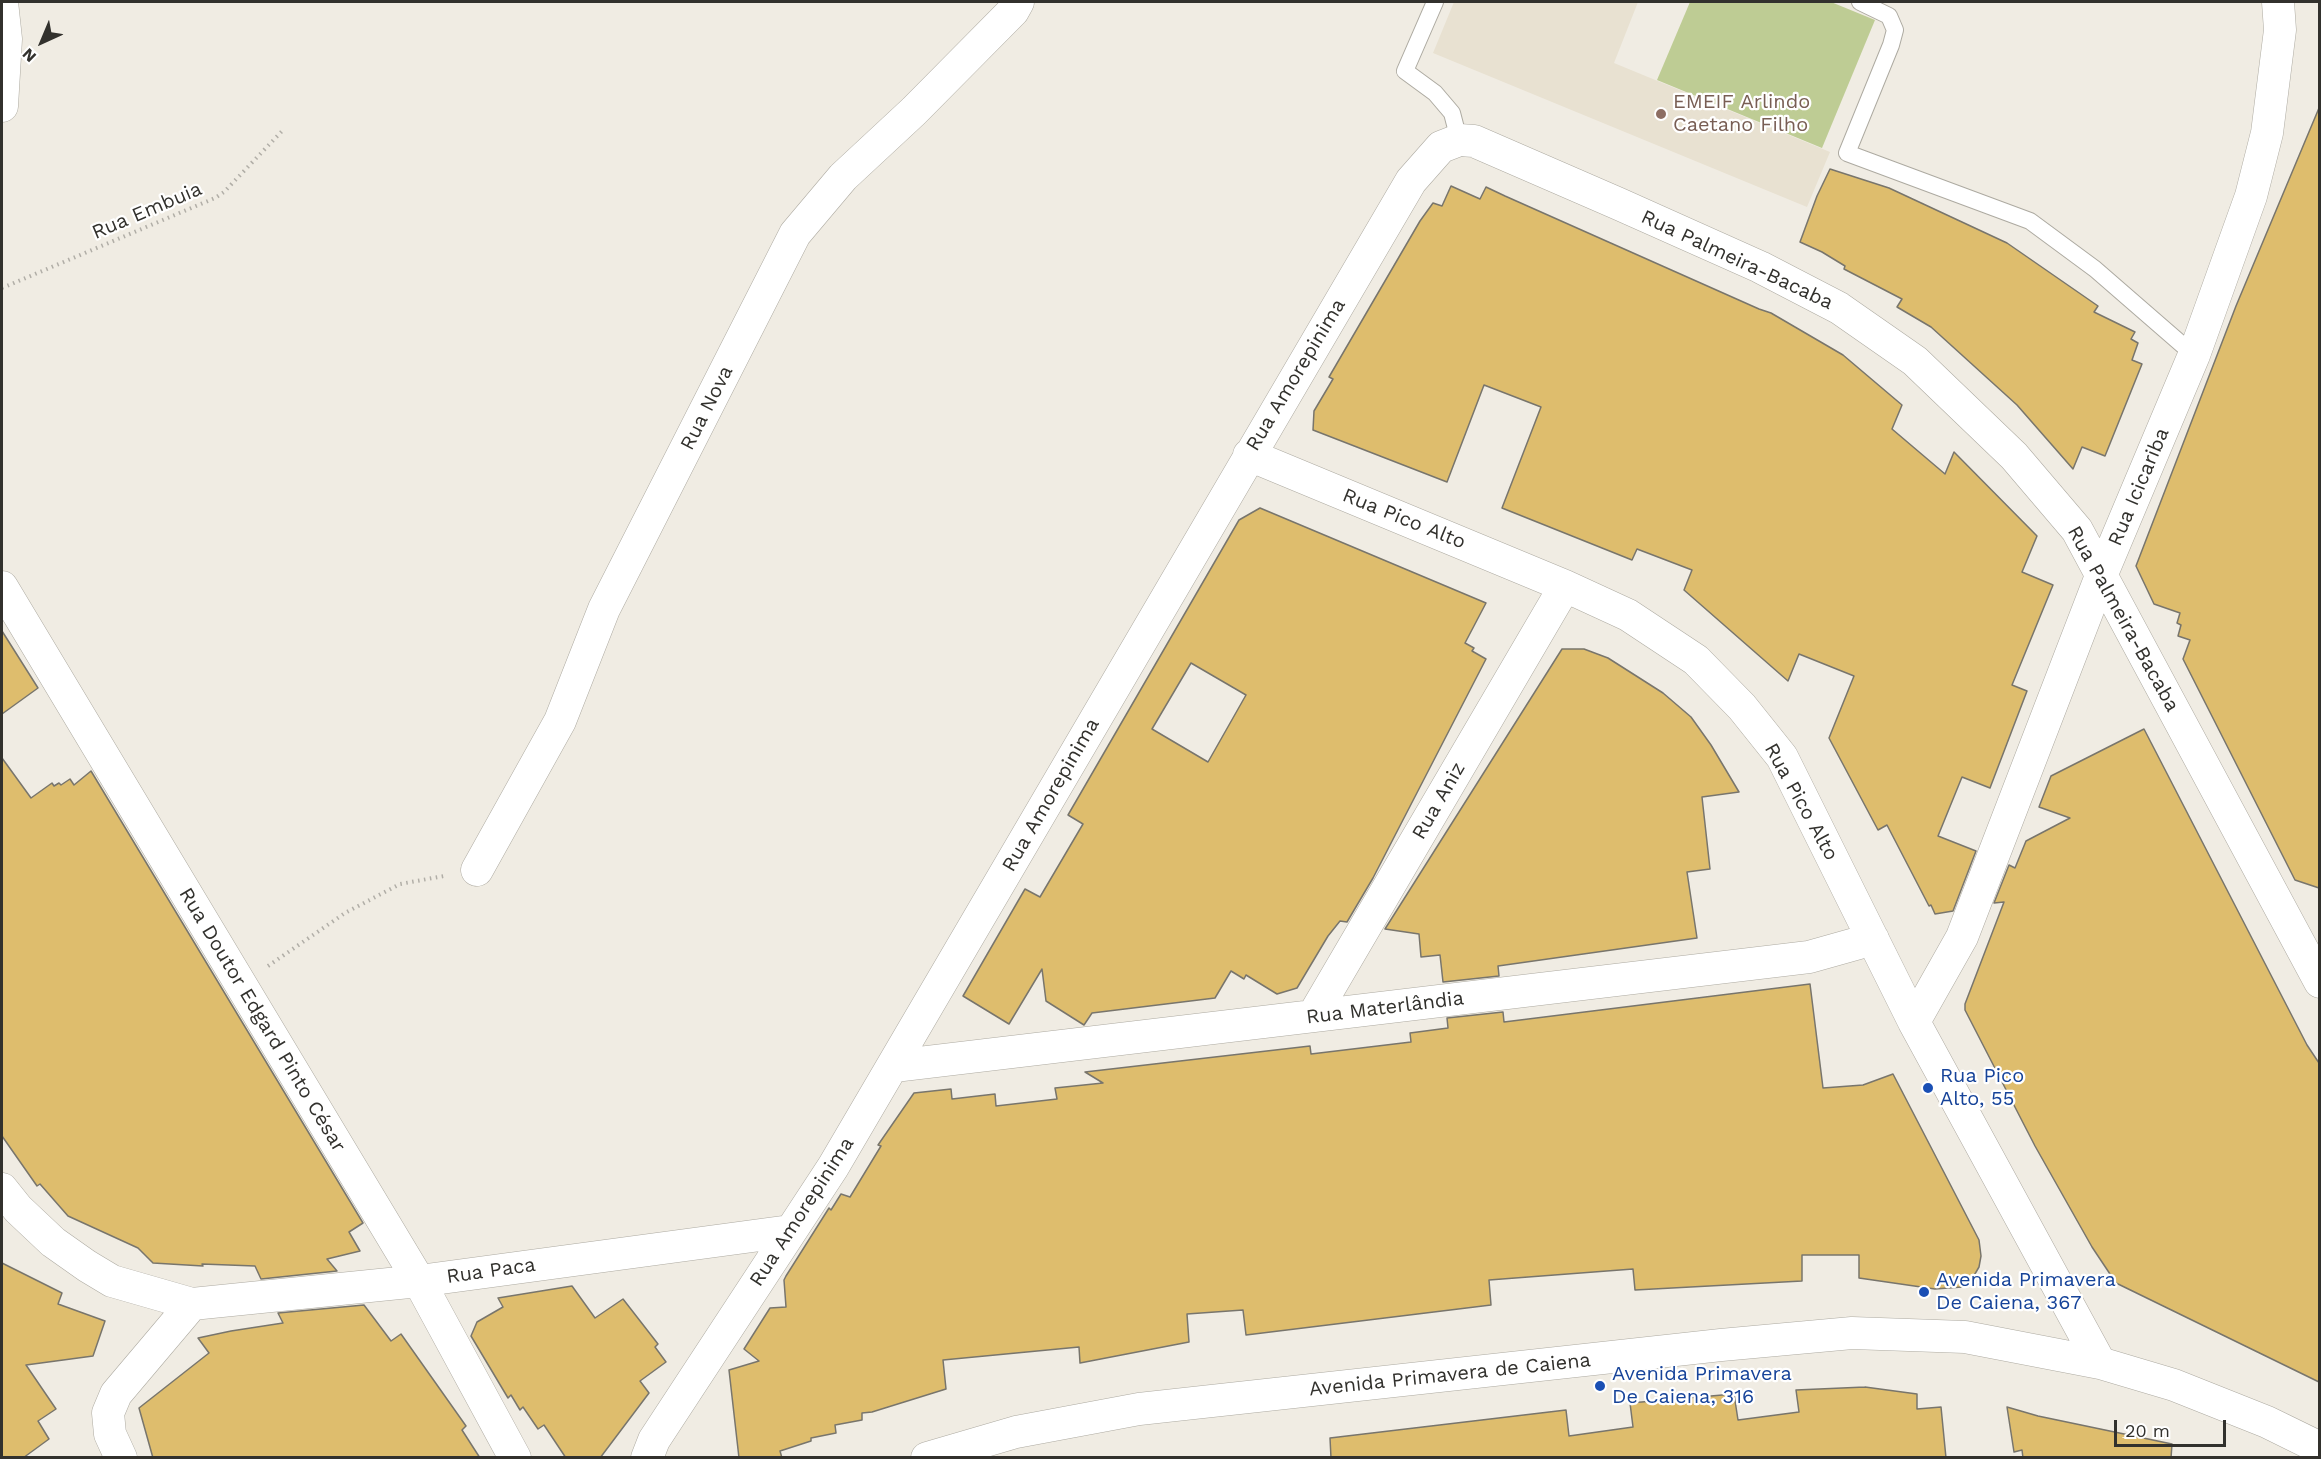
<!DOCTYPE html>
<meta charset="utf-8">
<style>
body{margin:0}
#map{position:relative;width:2321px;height:1459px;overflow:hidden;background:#f0ece3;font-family:"Work Sans",sans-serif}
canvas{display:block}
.frame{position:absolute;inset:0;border:3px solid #32312d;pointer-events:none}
.north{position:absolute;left:12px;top:12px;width:60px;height:60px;-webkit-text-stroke:4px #fff;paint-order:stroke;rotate:224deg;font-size:16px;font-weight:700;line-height:24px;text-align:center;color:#32312d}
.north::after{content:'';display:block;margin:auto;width:21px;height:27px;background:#32312d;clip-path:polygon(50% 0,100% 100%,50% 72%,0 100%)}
.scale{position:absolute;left:2114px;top:1420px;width:112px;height:27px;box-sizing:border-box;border:3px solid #32312d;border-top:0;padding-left:8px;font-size:18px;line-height:21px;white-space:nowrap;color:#32312d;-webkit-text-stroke:4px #fff;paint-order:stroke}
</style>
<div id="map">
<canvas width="2321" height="1459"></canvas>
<div class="frame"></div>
<div class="north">N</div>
<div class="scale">20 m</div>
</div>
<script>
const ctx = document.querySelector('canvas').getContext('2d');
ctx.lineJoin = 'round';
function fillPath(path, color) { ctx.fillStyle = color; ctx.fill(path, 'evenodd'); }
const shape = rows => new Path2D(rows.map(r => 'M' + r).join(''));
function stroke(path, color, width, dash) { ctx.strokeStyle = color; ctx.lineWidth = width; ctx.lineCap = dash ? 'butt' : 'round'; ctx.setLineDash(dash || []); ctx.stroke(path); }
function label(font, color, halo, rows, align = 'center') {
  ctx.font = font + ' "Work Sans",sans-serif'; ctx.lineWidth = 4.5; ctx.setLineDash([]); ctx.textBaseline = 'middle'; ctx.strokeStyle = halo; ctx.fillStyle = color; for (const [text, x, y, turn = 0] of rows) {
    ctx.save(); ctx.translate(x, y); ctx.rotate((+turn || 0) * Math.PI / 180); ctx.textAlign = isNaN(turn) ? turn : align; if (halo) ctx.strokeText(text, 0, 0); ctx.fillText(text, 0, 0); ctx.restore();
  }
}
fillPath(shape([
 [1454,2,1638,2,1614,63,1830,152,1807,207,1433,53]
]), '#e8e1d1');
fillPath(shape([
 [1690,2,1831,2,1875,20,1822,148,1657,80]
]), '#becc94');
const building = shape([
 [2319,108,2319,888,2295,880,2183,659,2190,640,2178,636,2181,625,2177,623,2180,613,2154,604,2136,566,2236,306,2319,108],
 [1830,169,1889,188,2007,243,2098,306,2094,312,2135,332,2131,339,2138,343,2132,360,2142,364,2105,456,2082,447,2073,469,2017,405,1931,327,1897,307,1902,299,1844,269,1845,266,1822,252,1800,242,1817,196,1830,169],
 [1451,186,1480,199,1486,187,1505,196,1759,309,1771,313,1843,355,1902,405,1892,429,1945,474,1954,452,2037,536,2022,572,2053,585,2012,685,2027,691,1990,788,1962,777,1938,836,1976,851,1953,911,1935,914,1931,905,1929,906,1887,825,1878,830,1829,738,1854,676,1799,654,1788,681,1684,590,1692,570,1637,549,1632,560,1502,508,1541,407,1484,385,1447,482,1313,430,1314,411,1333,379,1329,377,1420,221,1433,203,1442,206,1451,186],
 [1260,508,1486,603,1465,643,1474,648,1472,651,1486,659,1373,878,1347,922,1340,921,1328,936,1297,988,1277,994,1246,975,1244,979,1231,971,1215,998,1092,1013,1084,1025,1046,1001,1042,969,1009,1024,963,996,1025,889,1040,897,1083,824,1068,815,1239,520,1260,508],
 [1191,663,1246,695,1208,762,1152,729,1191,663],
 [2,631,38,688,2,714,2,631],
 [1562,649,1584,649,1608,658,1663,693,1691,717,1711,745,1739,792,1702,797,1710,869,1687,872,1697,938,1498,966,1499,976,1443,982,1440,955,1421,957,1419,934,1385,929,1562,649],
 [2144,729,2307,1045,2319,1063,2319,1382,2116,1283,2092,1247,2035,1146,1965,1010,1965,1004,2004,902,1994,903,2009,865,2015,868,2026,841,2070,818,2039,807,2051,776,2144,729],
 [2,758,31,798,52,783,54,786,59,783,61,785,70,779,74,785,91,771,363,1223,349,1232,360,1251,327,1259,337,1271,261,1279,255,1266,202,1264,203,1266,153,1263,138,1248,68,1216,40,1184,37,1186,2,1136,2,758],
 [1810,984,1823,1088,1863,1085,1893,1074,1979,1240,1981,1256,1979,1267,1972,1279,1962,1287,1935,1289,1859,1278,1859,1255,1802,1255,1802,1281,1635,1290,1633,1269,1489,1280,1491,1305,1246,1335,1243,1310,1187,1314,1189,1342,1080,1363,1079,1347,943,1360,946,1389,872,1412,862,1413,862,1420,835,1425,836,1433,811,1438,811,1441,780,1451,782,1458,739,1458,729,1370,759,1361,744,1349,770,1308,786,1307,784,1280,786,1276,829,1208,831,1210,841,1194,850,1197,881,1146,878,1145,914,1093,951,1089,952,1099,995,1094,996,1106,1057,1099,1055,1088,1103,1083,1085,1072,1310,1046,1311,1054,1411,1042,1410,1033,1448,1028,1447,1018,1503,1012,1504,1022,1810,984],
 [2,1263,62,1293,58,1304,105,1321,93,1356,26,1365,56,1409,38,1421,49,1439,23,1458,2,1458,2,1263],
 [572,1286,595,1318,623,1299,658,1344,655,1347,666,1362,640,1381,649,1393,600,1458,566,1458,544,1425,538,1429,523,1407,520,1410,511,1395,508,1398,471,1336,477,1322,503,1307,498,1298,572,1286],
 [364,1305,391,1341,401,1334,466,1426,462,1430,480,1458,153,1458,139,1408,209,1353,198,1338,231,1331,283,1323,278,1313,364,1305],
 [1865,1387,1917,1394,1917,1409,1941,1407,1946,1458,1331,1458,1330,1438,1566,1410,1569,1436,1633,1427,1630,1403,1734,1394,1738,1420,1799,1412,1796,1390,1865,1387],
 [2007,1407,2038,1416,2172,1444,2171,1458,2023,1458,2022,1450,2014,1452,2007,1407]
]);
fillPath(building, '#debd6d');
stroke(building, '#78756c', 1.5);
const service = shape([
 [1435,2,1405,71,1435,93,1452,113,1459,140],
 [1860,2,1889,16,1895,30,1891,45,1847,153,2030,221,2095,269,2194,355]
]);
const minor = shape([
 [2,106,6,39,2,2],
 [1249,455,1565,586,1628,615,1696,660,1742,707,1782,757,1914,1022,2100,1363],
 [2,587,419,1281,515,1458],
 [477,870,560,721,604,609,795,234,843,177,914,111,1013,11,1018,2],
 [1313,1016,1565,586],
 [1914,1022,1962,937,2101,576,2194,355,2251,196,2267,133,2280,30,2278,2],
 [894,1066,1809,957,1873,939],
 [2,1189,18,1209,53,1242,87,1266,112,1281,192,1304,419,1281,790,1231],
 [121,1458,110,1434,108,1413,116,1394,192,1304],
 [647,1458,654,1440,833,1167,1411,181,1441,147,1459,140,1474,141,1619,204,1760,267,1839,308,1915,361,2014,456,2077,530,2320,982],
 [927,1458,1016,1432,1139,1409,1721,1345,1852,1333,1965,1337,2100,1363,2174,1385,2267,1422,2320,1448]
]);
stroke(service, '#adaaa1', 18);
stroke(minor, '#adaaa1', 33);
stroke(shape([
 [2,288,215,198,224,192,284,129],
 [268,966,345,913,400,884,444,876]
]), '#b1aea7', 4, [1.5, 4.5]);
stroke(service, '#fff', 16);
stroke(minor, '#fff', 32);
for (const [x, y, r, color] of [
 [1661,114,6,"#8d6e63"],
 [1928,1088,6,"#1a4fb4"],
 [1924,1292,6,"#1a4fb4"],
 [1600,1386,6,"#1a4fb4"]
]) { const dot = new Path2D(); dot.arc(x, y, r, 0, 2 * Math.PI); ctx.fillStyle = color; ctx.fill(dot); stroke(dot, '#fff', 2); }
label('20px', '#785e54', '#fff', [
 ["EMEIF Arlindo",1673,102],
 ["Caetano Filho",1673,125]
], 'left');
label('20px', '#32312d', '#fff', [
 ["Rua Embuia",147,211,-23],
 ["Rua Palmeira-Bacaba",1737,260,25],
 ["Rua Amorepinima",1296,375,-59],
 ["Rua Nova",707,408,-63],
 ["Rua Icicariba",2139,487,-67],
 ["Rua Pico Alto",1404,519,22],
 ["Rua Palmeira-Bacaba",2123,619,61],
 ["Rua Amorepinima",1051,795,-60],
 ["Rua Aniz",1439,801,-60],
 ["Rua Pico Alto",1801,802,61],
 ["Rua Materlândia",1385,1008,-7],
 ["Rua Doutor Edgard Pinto César",262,1020,59],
 ["Rua Amorepinima",802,1212,-57],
 ["Rua Paca",491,1271,-8],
 ["Avenida Primavera de Caiena",1450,1375,-6]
]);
label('20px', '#164399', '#fff', [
 ["Rua Pico",1940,1076],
 ["Alto, 55",1940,1099],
 ["Avenida Primavera",1936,1280],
 ["De Caiena, 367",1936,1303],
 ["Avenida Primavera",1612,1374],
 ["De Caiena, 316",1612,1397]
], 'left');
</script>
